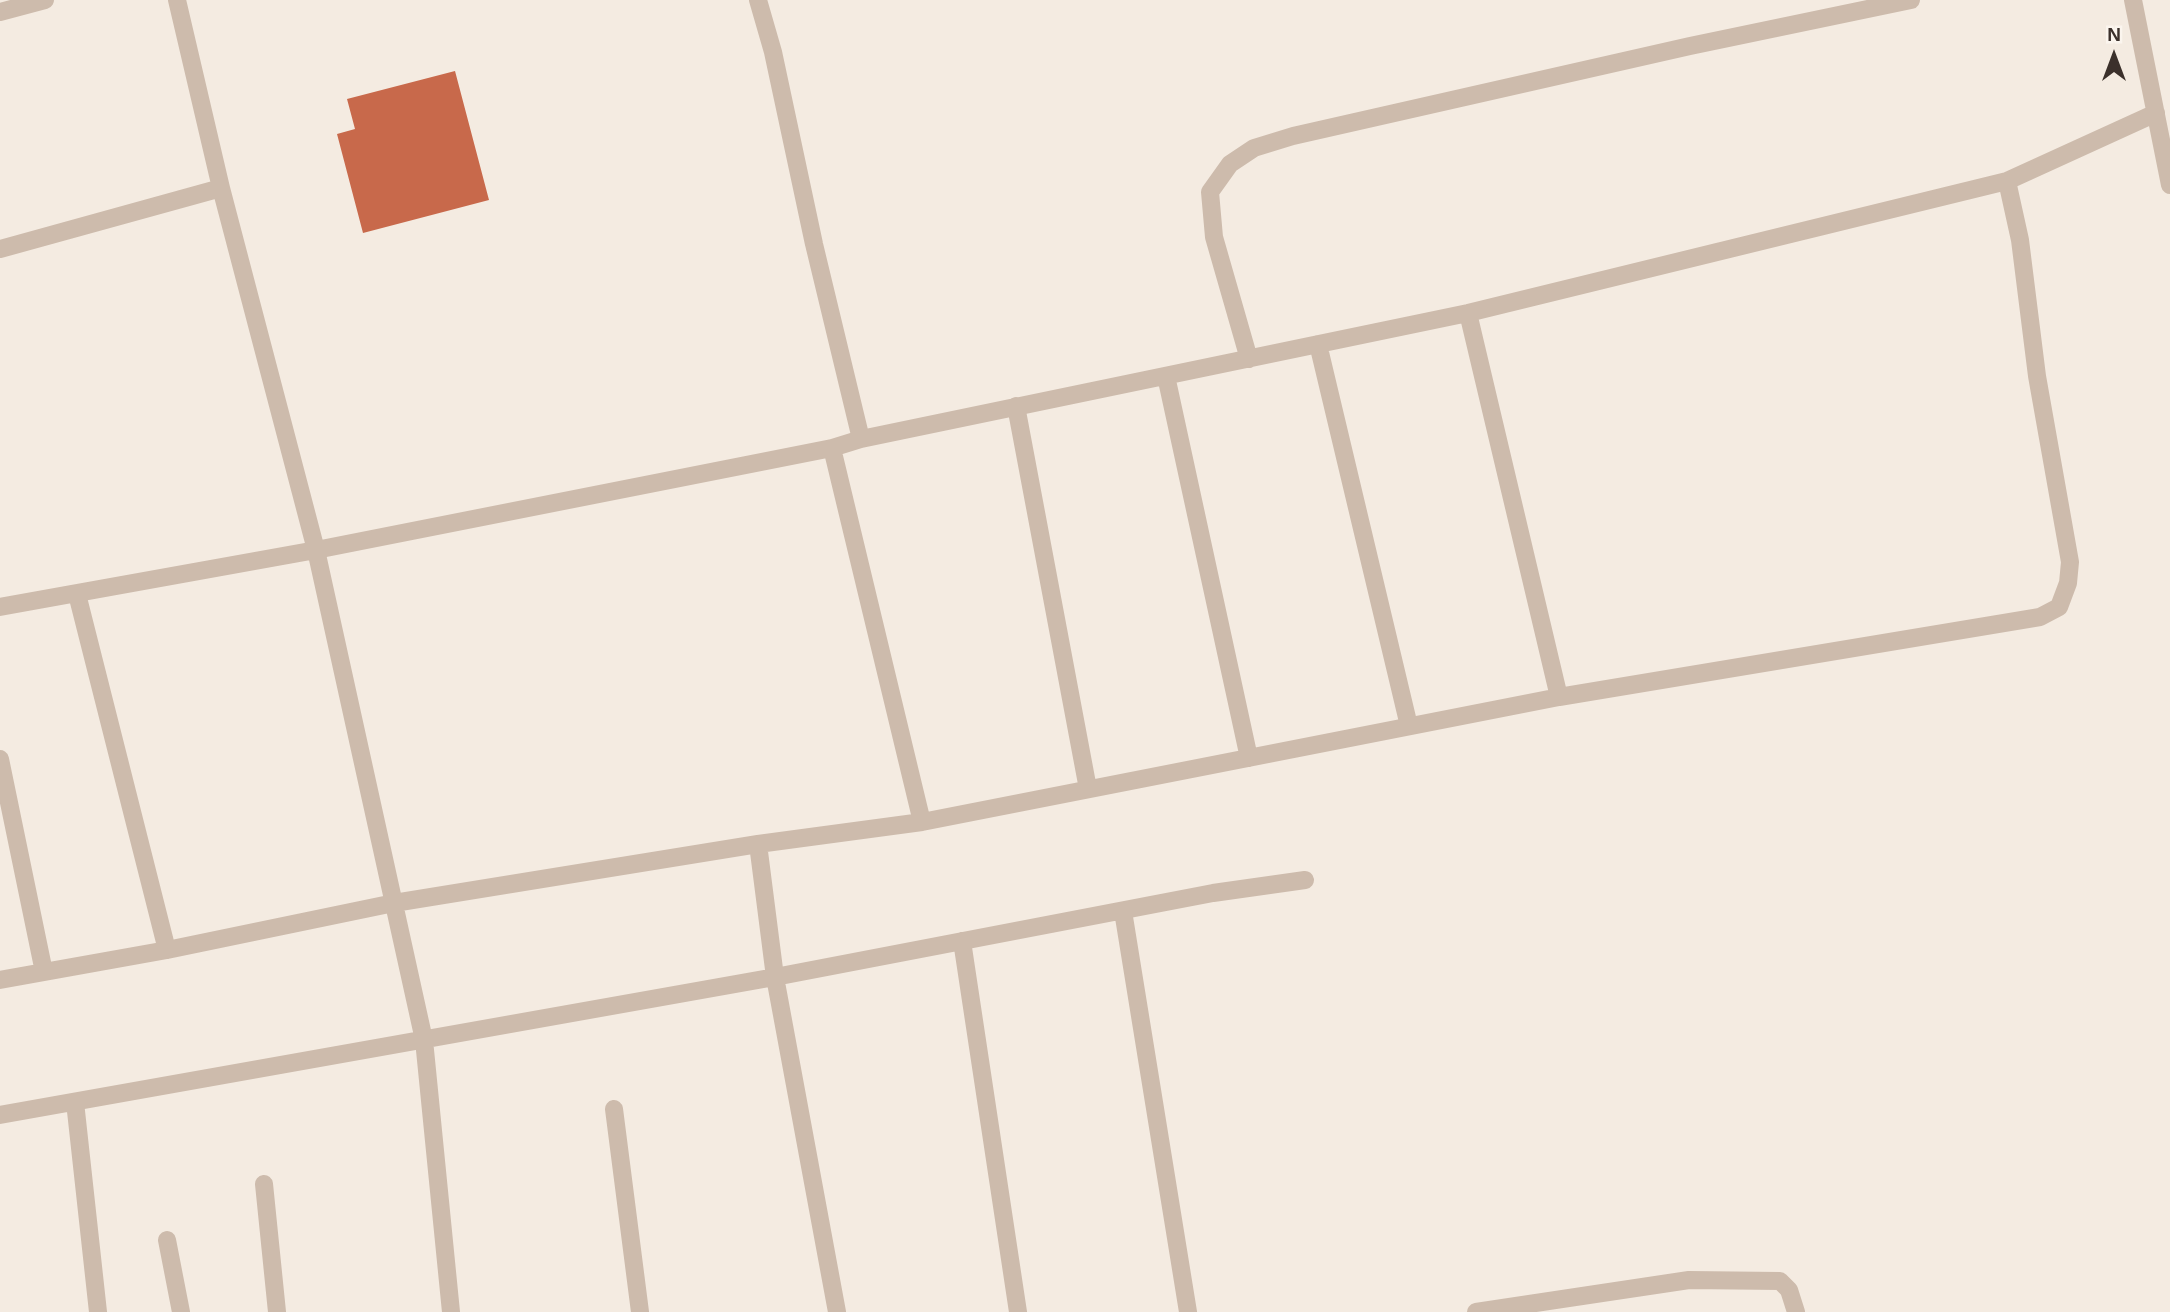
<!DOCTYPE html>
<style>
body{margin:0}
#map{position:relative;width:2170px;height:1312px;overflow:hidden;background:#f4ebe1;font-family:Arial,sans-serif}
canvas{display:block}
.north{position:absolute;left:2079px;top:21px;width:70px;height:70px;-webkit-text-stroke:5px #fbf5ee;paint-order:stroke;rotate:0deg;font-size:19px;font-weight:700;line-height:28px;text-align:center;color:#3b302b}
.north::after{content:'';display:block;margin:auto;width:24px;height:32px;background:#3b302b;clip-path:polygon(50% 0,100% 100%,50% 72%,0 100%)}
</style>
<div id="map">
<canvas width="2170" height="1312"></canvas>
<div class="north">N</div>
</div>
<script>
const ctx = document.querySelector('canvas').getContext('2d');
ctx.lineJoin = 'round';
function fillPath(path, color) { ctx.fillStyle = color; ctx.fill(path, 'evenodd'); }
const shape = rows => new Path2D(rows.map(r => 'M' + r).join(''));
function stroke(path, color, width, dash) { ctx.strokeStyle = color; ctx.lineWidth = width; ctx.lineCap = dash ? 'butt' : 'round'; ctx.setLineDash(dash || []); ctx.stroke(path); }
fillPath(shape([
 [455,71,489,200,363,233,337,134,355,129,347,99]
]), '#c8694b');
stroke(shape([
 [177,0,221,188,316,550,424,1040,451,1312],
 [758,0,773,52,814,244,861,439],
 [2133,0,2170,185],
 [0,12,45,0],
 [0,249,221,188],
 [1468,313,1559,697],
 [1318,344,1409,726],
 [1249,359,1214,237,1210,192,1230,164,1254,148,1293,136,1690,46,1911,0],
 [1166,376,1249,758],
 [1016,406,1088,789],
 [832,448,922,822],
 [77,594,167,950],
 [0,607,316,550,832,448,861,439,1468,313,2007,181,2156,113],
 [0,759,44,972],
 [758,844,775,977,837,1312],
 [1123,911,1188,1312],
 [962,941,1018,1312],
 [0,980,167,950,394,903,758,844,922,822,1559,697,2040,617,2059,607,2068,583,2070,562,2037,376,2020,240,2007,181],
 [75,1102,98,1312],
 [614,1109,640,1312],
 [0,1115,775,977,1213,893,1305,880],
 [264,1184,277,1312],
 [167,1240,181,1312],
 [1476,1312,1689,1280,1780,1281,1789,1290,1796,1312]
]), '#cdbbac', 18);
</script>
